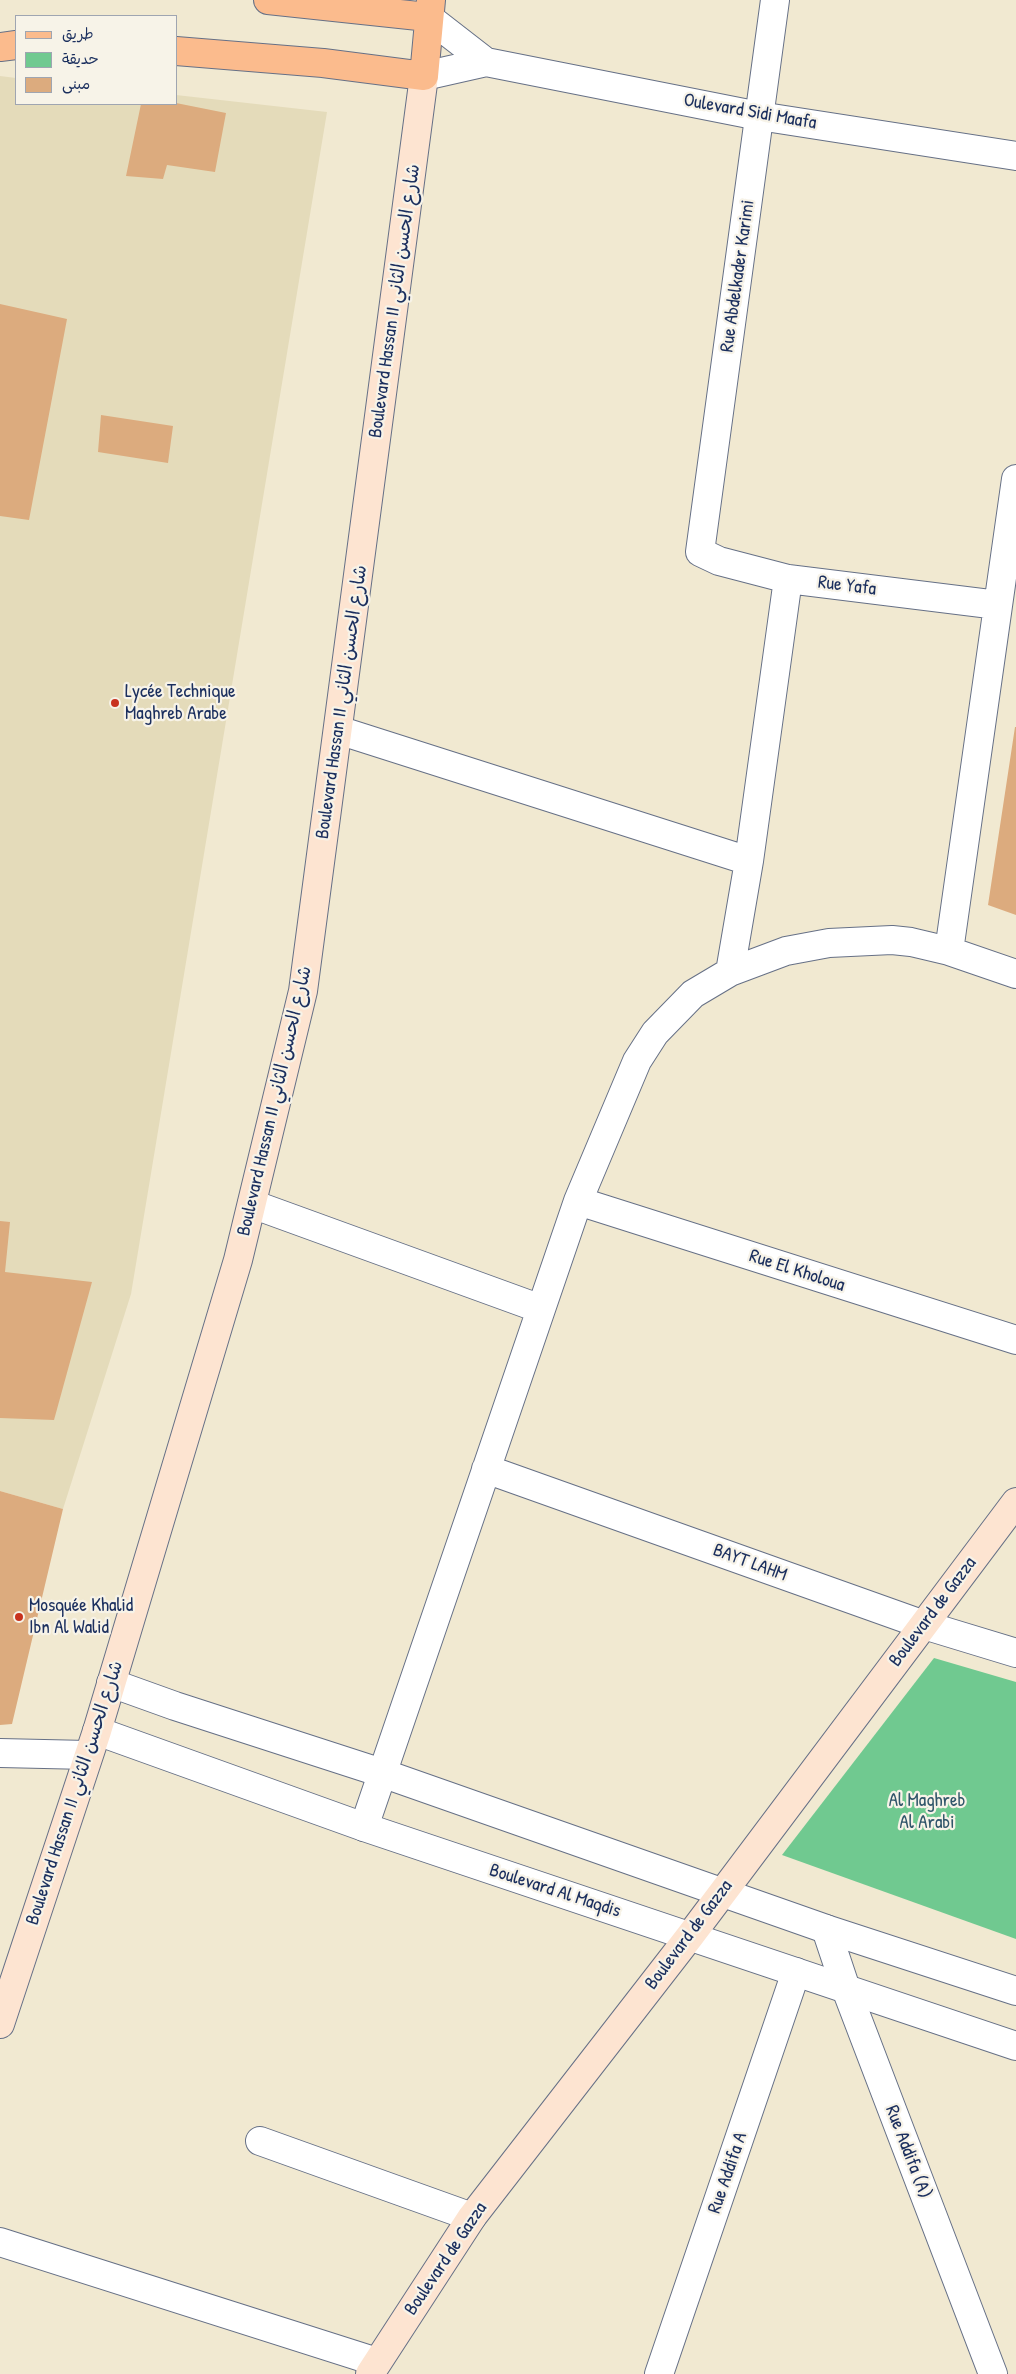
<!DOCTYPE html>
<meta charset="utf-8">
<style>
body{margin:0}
#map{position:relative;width:1016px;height:2374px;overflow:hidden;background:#f1e9d1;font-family:"Patrick Hand","Playpen Sans Arabic",sans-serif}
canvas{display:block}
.legend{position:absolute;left:15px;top:15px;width:162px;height:90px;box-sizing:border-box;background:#f7f3e8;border:1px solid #9fa5b1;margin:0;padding:6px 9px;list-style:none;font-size:15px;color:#1b2f5e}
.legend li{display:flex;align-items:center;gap:10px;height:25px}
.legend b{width:25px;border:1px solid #9fa5b1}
</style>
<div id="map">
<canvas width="1016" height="2374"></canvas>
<ul class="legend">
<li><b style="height:6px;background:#fbbb8d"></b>طريق</li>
<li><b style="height:14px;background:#70c990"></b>حديقة</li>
<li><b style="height:14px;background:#dcab7e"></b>مبنى</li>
</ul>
</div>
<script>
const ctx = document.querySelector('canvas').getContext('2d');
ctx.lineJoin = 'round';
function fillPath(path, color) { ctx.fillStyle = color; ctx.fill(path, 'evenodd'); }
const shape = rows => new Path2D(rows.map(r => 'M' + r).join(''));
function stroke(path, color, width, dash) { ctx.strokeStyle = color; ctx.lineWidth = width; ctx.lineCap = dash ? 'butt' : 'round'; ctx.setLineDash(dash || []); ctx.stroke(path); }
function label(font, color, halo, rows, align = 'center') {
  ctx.font = font + ' "Patrick Hand","Playpen Sans Arabic",sans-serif'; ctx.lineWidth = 4.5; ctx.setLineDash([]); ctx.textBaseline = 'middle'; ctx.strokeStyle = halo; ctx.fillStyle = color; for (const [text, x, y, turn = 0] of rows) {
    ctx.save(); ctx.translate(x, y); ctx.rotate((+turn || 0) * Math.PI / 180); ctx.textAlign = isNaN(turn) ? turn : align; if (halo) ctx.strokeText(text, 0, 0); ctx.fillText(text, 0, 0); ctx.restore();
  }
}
fillPath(shape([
 [0,76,16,78,16,104,176,104,176,95,327,112,131,1294,63,1509,0,1491]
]), '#e4dbba');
fillPath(shape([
 [934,1658,1016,1682,1016,1939,782,1855]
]), '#70c990');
fillPath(shape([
 [176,103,226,113,215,172,167,165,163,179,126,176,141,104],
 [0,304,67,319,29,520,0,516],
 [101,415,173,426,168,463,98,452],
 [1015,727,1016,727,1016,915,988,905],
 [0,1221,10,1222,5,1272,92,1282,54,1420,0,1418],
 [0,1491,63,1509,12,1724,0,1725]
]), '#dcab7e');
const minor = shape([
 [775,0,700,552,719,561,788,579,998,605],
 [338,730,749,861],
 [949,951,1016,479],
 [730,972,749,861,788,579],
 [578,1201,1016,1340],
 [252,1204,541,1309],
 [486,1469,924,1625,1016,1653],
 [0,1753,88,1755],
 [364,1827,578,1201,637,1061,655,1033,693,994,730,972,786,951,829,943,892,940,911,942,949,951,1016,974],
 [826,1929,846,1989,993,2374],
 [260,2141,472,2217],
 [0,2242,377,2362],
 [659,2374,796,1972]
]);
const tertiary = shape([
 [428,17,486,62],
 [424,76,486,62,759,116,1016,156],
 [111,1683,175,1706,382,1773,826,1929,1016,1991],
 [97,1731,364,1827,1016,2046]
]);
const secondary = shape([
 [0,2024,97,1731,238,1260,303,991,424,76],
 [370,2374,472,2217,690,1936,1016,1502]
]);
const primary = shape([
 [268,0,428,17],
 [0,47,16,45],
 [176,51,323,63,424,76,431,0]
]);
stroke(minor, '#667086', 30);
stroke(tertiary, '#667086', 30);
stroke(secondary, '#667086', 30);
stroke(primary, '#667086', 30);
stroke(minor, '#fff', 28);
stroke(tertiary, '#fff', 28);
stroke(secondary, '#fde4d1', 28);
stroke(primary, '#fbbb8d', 28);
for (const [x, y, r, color] of [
 [115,703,5,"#c8321e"],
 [19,1617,5,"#c8321e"]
]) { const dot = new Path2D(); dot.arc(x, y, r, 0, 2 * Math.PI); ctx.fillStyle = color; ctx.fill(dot); stroke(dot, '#f7f3e8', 2); }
label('19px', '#1b2f5e', '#f7f3e8', [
 ["Oulevard Sidi Maafa",750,112,10],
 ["Rue Abdelkader Karimi",738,276,-82],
 ["Boulevard Hassan II شارع الحسن الثاني",395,301,-82],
 ["Rue Yafa",847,586,7],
 ["Boulevard Hassan II شارع الحسن الثاني",342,702,-82],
 ["Boulevard Hassan II شارع الحسن الثاني",275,1101,-77],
 ["Rue El Kholoua",797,1271,18],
 ["BAYT LAHM",750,1563,20],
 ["Boulevard de Gazza",933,1612,-53],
 ["Boulevard Hassan II شارع الحسن الثاني",75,1793,-72],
 ["Boulevard Al Maqdis",555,1891,18],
 ["Boulevard de Gazza",689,1935,-53],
 ["Rue Addifa (A)",908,2152,69],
 ["Rue Addifa A",728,2173,-71],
 ["Boulevard de Gazza",446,2259,-56]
]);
label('19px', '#1b2f5e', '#f7f3e8', [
 ["Lycée Technique",125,692],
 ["Maghreb Arabe",125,714],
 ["Mosquée Khalid",29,1606],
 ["Ibn Al Walid",29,1628]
], 'left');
label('19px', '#30566a', '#f7f3e8', [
 ["Al Maghreb",927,1801],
 ["Al Arabi",927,1823]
]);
</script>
